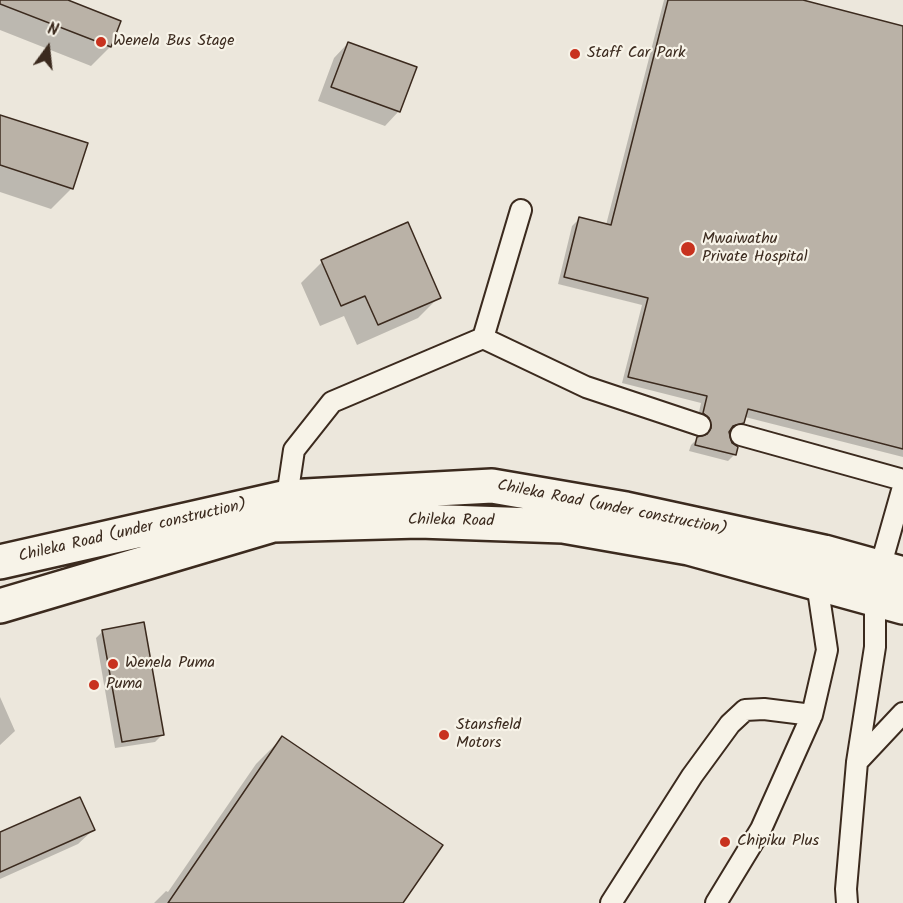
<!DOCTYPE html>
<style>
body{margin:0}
#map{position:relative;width:903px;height:903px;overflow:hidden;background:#ece7dc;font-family:Kalam,sans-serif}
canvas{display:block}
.north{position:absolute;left:18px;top:18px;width:60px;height:60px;-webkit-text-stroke:4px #f7f3e8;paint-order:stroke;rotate:15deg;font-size:16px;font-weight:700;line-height:24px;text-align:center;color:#3b2a1e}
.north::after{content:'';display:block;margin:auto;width:21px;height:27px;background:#3b2a1e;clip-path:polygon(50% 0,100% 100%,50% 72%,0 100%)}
</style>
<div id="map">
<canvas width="903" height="903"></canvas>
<div class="north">N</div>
</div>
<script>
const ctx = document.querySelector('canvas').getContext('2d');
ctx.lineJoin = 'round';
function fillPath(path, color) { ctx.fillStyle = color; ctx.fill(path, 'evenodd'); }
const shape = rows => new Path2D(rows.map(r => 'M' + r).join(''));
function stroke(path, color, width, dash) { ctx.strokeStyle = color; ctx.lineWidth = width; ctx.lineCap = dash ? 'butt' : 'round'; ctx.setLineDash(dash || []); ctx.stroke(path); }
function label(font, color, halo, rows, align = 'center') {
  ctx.font = font + ' Kalam,sans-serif'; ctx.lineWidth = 4.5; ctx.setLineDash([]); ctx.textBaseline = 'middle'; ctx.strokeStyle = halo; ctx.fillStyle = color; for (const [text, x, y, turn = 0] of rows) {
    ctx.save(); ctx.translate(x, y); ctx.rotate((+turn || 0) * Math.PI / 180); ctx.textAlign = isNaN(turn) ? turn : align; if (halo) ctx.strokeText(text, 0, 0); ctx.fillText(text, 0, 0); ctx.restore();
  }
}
fillPath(shape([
 [0,0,64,0,119,21,110,47,91,66,0,30],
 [664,0,796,0,903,27,903,457,745,417,743,423,736,430,728,432,735,454,728,461,689,451,691,445,698,438,705,436,703,425,697,421,701,403,622,383,642,305,558,284,572,226,579,219,606,225],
 [348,43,399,111,385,126,318,101,334,58],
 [0,116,72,188,51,209,0,192],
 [407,224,439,297,418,318,357,345,344,316,320,326,301,283,322,262],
 [103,631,162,735,155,742,115,748,96,638],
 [0,697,15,731,0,745],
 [282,738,402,903,154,903,166,891,168,892,256,764],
 [93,830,78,844,0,879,0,834]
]), '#0003');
const building = shape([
 [0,0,68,0,121,21,111,47,0,4,0,0],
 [668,0,803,0,903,26,903,449,748,409,744,423,733,426,729,432,732,443,738,447,736,455,695,445,697,437,707,434,711,428,709,418,703,413,707,396,628,377,648,298,564,277,579,217,611,225,668,0],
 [348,42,417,67,400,112,331,87,348,42],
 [0,115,88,143,73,189,0,165,0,115],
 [408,222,441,298,378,325,365,296,341,306,321,260,408,222],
 [144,622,164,735,122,742,102,630,144,622],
 [282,736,443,845,403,903,168,903,282,736],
 [80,797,95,830,0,872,0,832,80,797]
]);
fillPath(building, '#bab2a7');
stroke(building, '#3b2a1e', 1.5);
const service = shape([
 [483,338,521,210],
 [741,435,903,480],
 [283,504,287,497,294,450,332,402,483,338,586,387,700,425],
 [857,762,903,713],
 [611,903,692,776,730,724,745,710,764,709,812,715],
 [716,903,761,829,812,715,827,650,817,583,818,575],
 [847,903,846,889,857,762,875,647,875,600,880,568,903,487]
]);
const trunk = shape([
 [0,562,287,497,492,486,626,509,824,552,903,574],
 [0,606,273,525,419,521,563,526,689,548,903,607]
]);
stroke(service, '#3b2a1e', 24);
stroke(trunk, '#3b2a1e', 38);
stroke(service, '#f7f3e8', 20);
stroke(trunk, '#f7f3e8', 33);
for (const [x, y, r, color] of [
 [101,42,6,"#c8321e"],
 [575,54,6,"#c8321e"],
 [688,249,8,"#c8321e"],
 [113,664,6,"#c8321e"],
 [94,685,6,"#c8321e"],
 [444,735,6,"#c8321e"],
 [725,842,6,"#c8321e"]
]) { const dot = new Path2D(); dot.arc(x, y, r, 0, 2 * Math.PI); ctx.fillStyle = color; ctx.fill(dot); stroke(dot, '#f7f3e8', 2); }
label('16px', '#3b2a1e', '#f7f3e8', [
 ["Wenela Bus Stage",113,42],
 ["Staff Car Park",587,54],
 ["Mwaiwathu",702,240],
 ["Private Hospital",702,258],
 ["Wenela Puma",125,664],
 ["Puma",106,685],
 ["Stansfield",456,726],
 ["Motors",456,744],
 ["Chipiku Plus",737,842]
], 'left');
label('16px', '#3b2a1e', '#f7f3e8', [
 ["Chileka Road (under construction)",612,509,11],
 ["Chileka Road",451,522,1],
 ["Chileka Road (under construction)",133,532,-13]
]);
</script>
